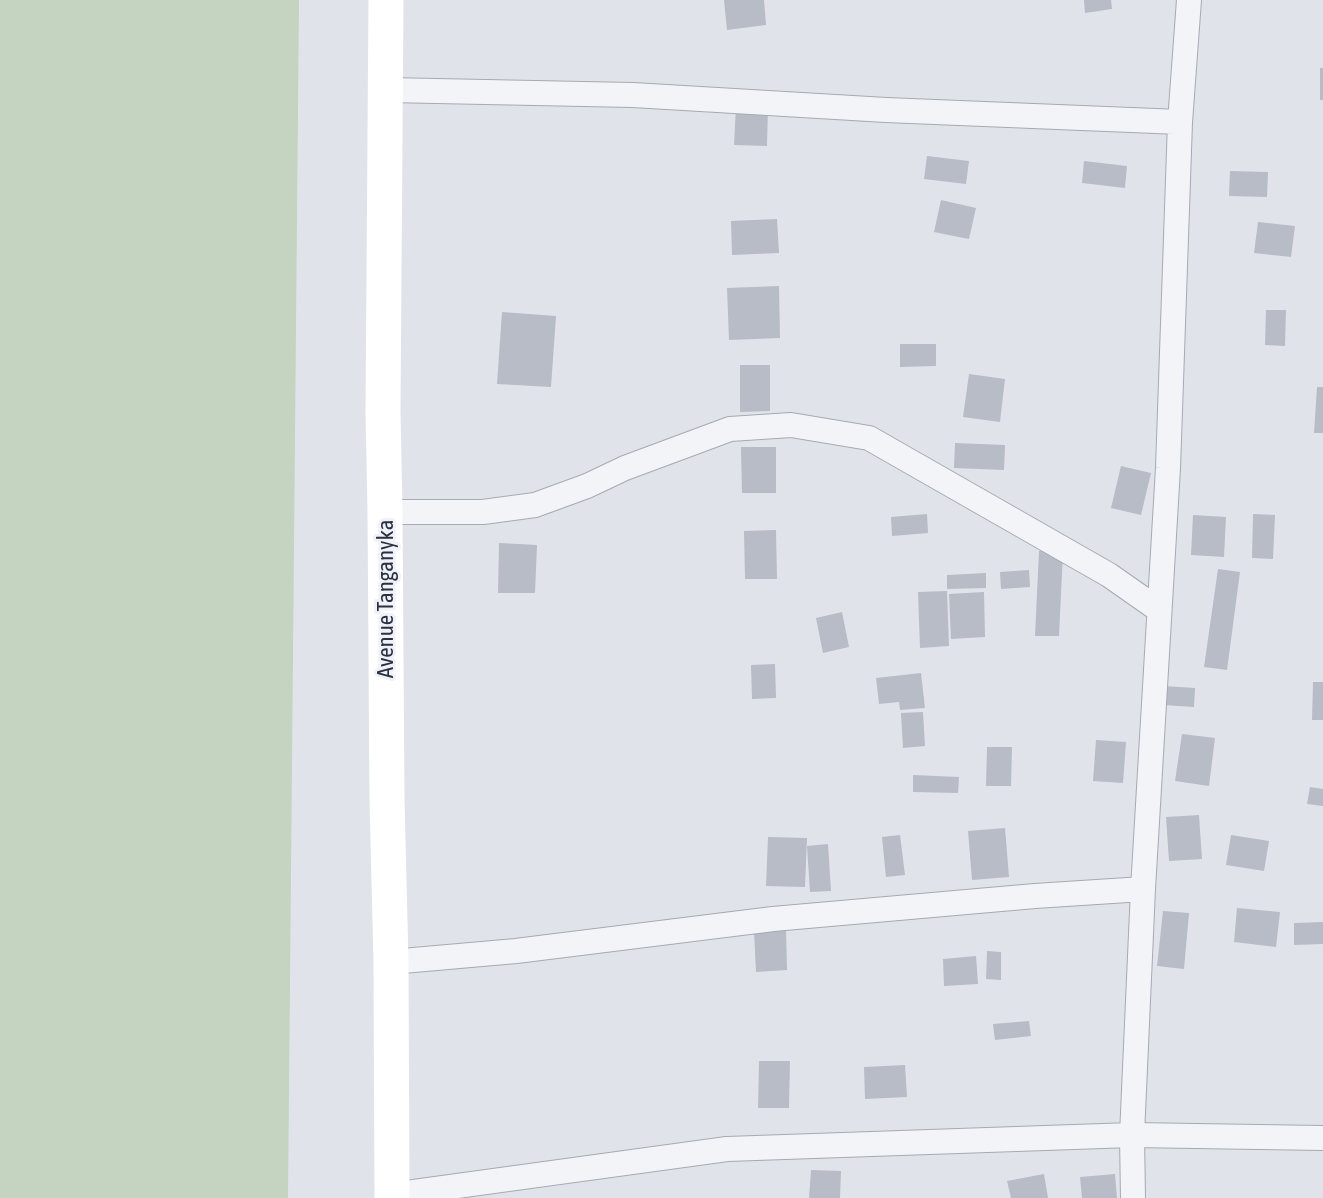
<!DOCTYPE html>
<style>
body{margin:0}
canvas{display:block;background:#e0e3e9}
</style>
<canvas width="1323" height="1198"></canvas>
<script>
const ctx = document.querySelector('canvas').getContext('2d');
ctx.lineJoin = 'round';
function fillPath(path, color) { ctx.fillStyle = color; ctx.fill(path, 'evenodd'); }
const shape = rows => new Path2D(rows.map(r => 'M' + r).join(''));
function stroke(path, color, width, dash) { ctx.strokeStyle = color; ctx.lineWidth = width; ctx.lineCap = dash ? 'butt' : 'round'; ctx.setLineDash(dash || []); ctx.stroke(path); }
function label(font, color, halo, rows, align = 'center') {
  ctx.font = font + ' "Asap Condensed",sans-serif'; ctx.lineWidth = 6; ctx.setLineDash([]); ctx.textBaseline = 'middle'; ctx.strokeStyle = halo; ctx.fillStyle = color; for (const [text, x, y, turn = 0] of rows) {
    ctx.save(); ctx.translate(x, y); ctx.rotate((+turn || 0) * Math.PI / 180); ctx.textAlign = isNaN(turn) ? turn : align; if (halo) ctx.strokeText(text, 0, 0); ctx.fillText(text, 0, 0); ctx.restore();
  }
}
fillPath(shape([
 [0,0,299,0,288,1198,0,1198]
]), '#c5d3c1');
fillPath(shape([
 [724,0,764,0,766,25,727,30],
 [1084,0,1111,0,1112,9,1085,13],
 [1320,68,1323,68,1323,100,1320,100],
 [736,106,768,107,767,146,734,145],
 [927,156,969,161,966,184,924,179],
 [1084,161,1127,166,1125,188,1082,183],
 [1230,171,1268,172,1267,197,1229,196],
 [941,200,976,208,969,239,934,232],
 [777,219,779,253,732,255,731,221],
 [1258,222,1295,226,1291,257,1254,253],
 [779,286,780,338,729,340,727,288],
 [1266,310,1286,310,1285,346,1265,345],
 [502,312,556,316,551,387,497,384],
 [900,344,936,344,936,366,900,367],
 [740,365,770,365,770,411,740,412],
 [969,374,1005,379,1000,422,963,417],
 [1317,387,1323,387,1323,433,1314,433],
 [955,443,1005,445,1004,470,954,468],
 [741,447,776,447,776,493,742,493],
 [1121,466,1151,473,1141,515,1111,508],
 [927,514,928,533,892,536,891,517],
 [1253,514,1275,515,1273,559,1252,558],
 [1193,515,1226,517,1224,557,1191,555],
 [776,530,777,579,745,579,744,531],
 [499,543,537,545,535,593,498,593],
 [1039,551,1063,552,1059,636,1035,636],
 [1218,569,1240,572,1227,670,1204,667],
 [1029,570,1030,587,1001,589,1000,572],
 [986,573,986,588,947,589,947,575],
 [947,591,949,646,920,648,918,592],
 [984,592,985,637,951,639,949,594],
 [842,612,849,647,823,653,816,618],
 [775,664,776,698,752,699,751,665],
 [921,673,925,708,900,710,899,702,879,704,876,678],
 [1313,682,1323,682,1323,720,1312,720],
 [1164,686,1195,688,1194,707,1163,705],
 [923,712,925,746,903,748,901,713],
 [1182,734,1215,738,1209,786,1175,781],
 [1096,740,1126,742,1123,783,1093,781],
 [987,747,1012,747,1011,786,986,786],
 [913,775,959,777,958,793,913,792],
 [1310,787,1323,789,1323,806,1307,804],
 [1199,815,1202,859,1169,861,1166,817],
 [1005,828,1009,877,972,880,968,831],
 [900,835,905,875,886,877,882,837],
 [1231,835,1269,841,1264,871,1226,865],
 [768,837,807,838,805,887,766,886],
 [828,844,831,891,810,892,807,846],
 [1237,908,1280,912,1276,947,1234,942],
 [1163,911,1189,913,1184,969,1157,966],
 [1323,922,1323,944,1294,945,1294,923],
 [786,929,787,970,756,972,754,931],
 [987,951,1001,952,1001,980,986,979],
 [976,956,978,984,944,986,943,959],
 [1029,1021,1031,1036,995,1040,993,1024],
 [759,1061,790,1061,789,1108,758,1108],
 [905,1065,907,1097,865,1099,864,1067],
 [811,1170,841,1171,840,1198,809,1198],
 [1044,1174,1048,1198,1011,1198,1007,1181],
 [1115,1174,1117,1198,1082,1198,1080,1177]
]), '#b7bcc6');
const street = shape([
 [387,90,633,95,886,110,1180,122],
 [385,512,483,512,535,505,587,486,625,468,730,429,791,425,869,438,1109,575,1159,610],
 [391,962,516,951,773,919,1035,896,1143,889],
 [392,1195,727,1149,1132,1135,1323,1138],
 [1133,1198,1132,1135,1143,889,1168,468,1180,122,1189,0]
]);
stroke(street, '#a5aab3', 26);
stroke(street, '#f3f4f7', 24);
stroke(shape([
 [386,0,383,411,385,512,387,800,391,962,392,1198]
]), '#fff', 35);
label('23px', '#293041', '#f0f2f7', [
 ["Avenue Tanganyka",386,599,-90]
]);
</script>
